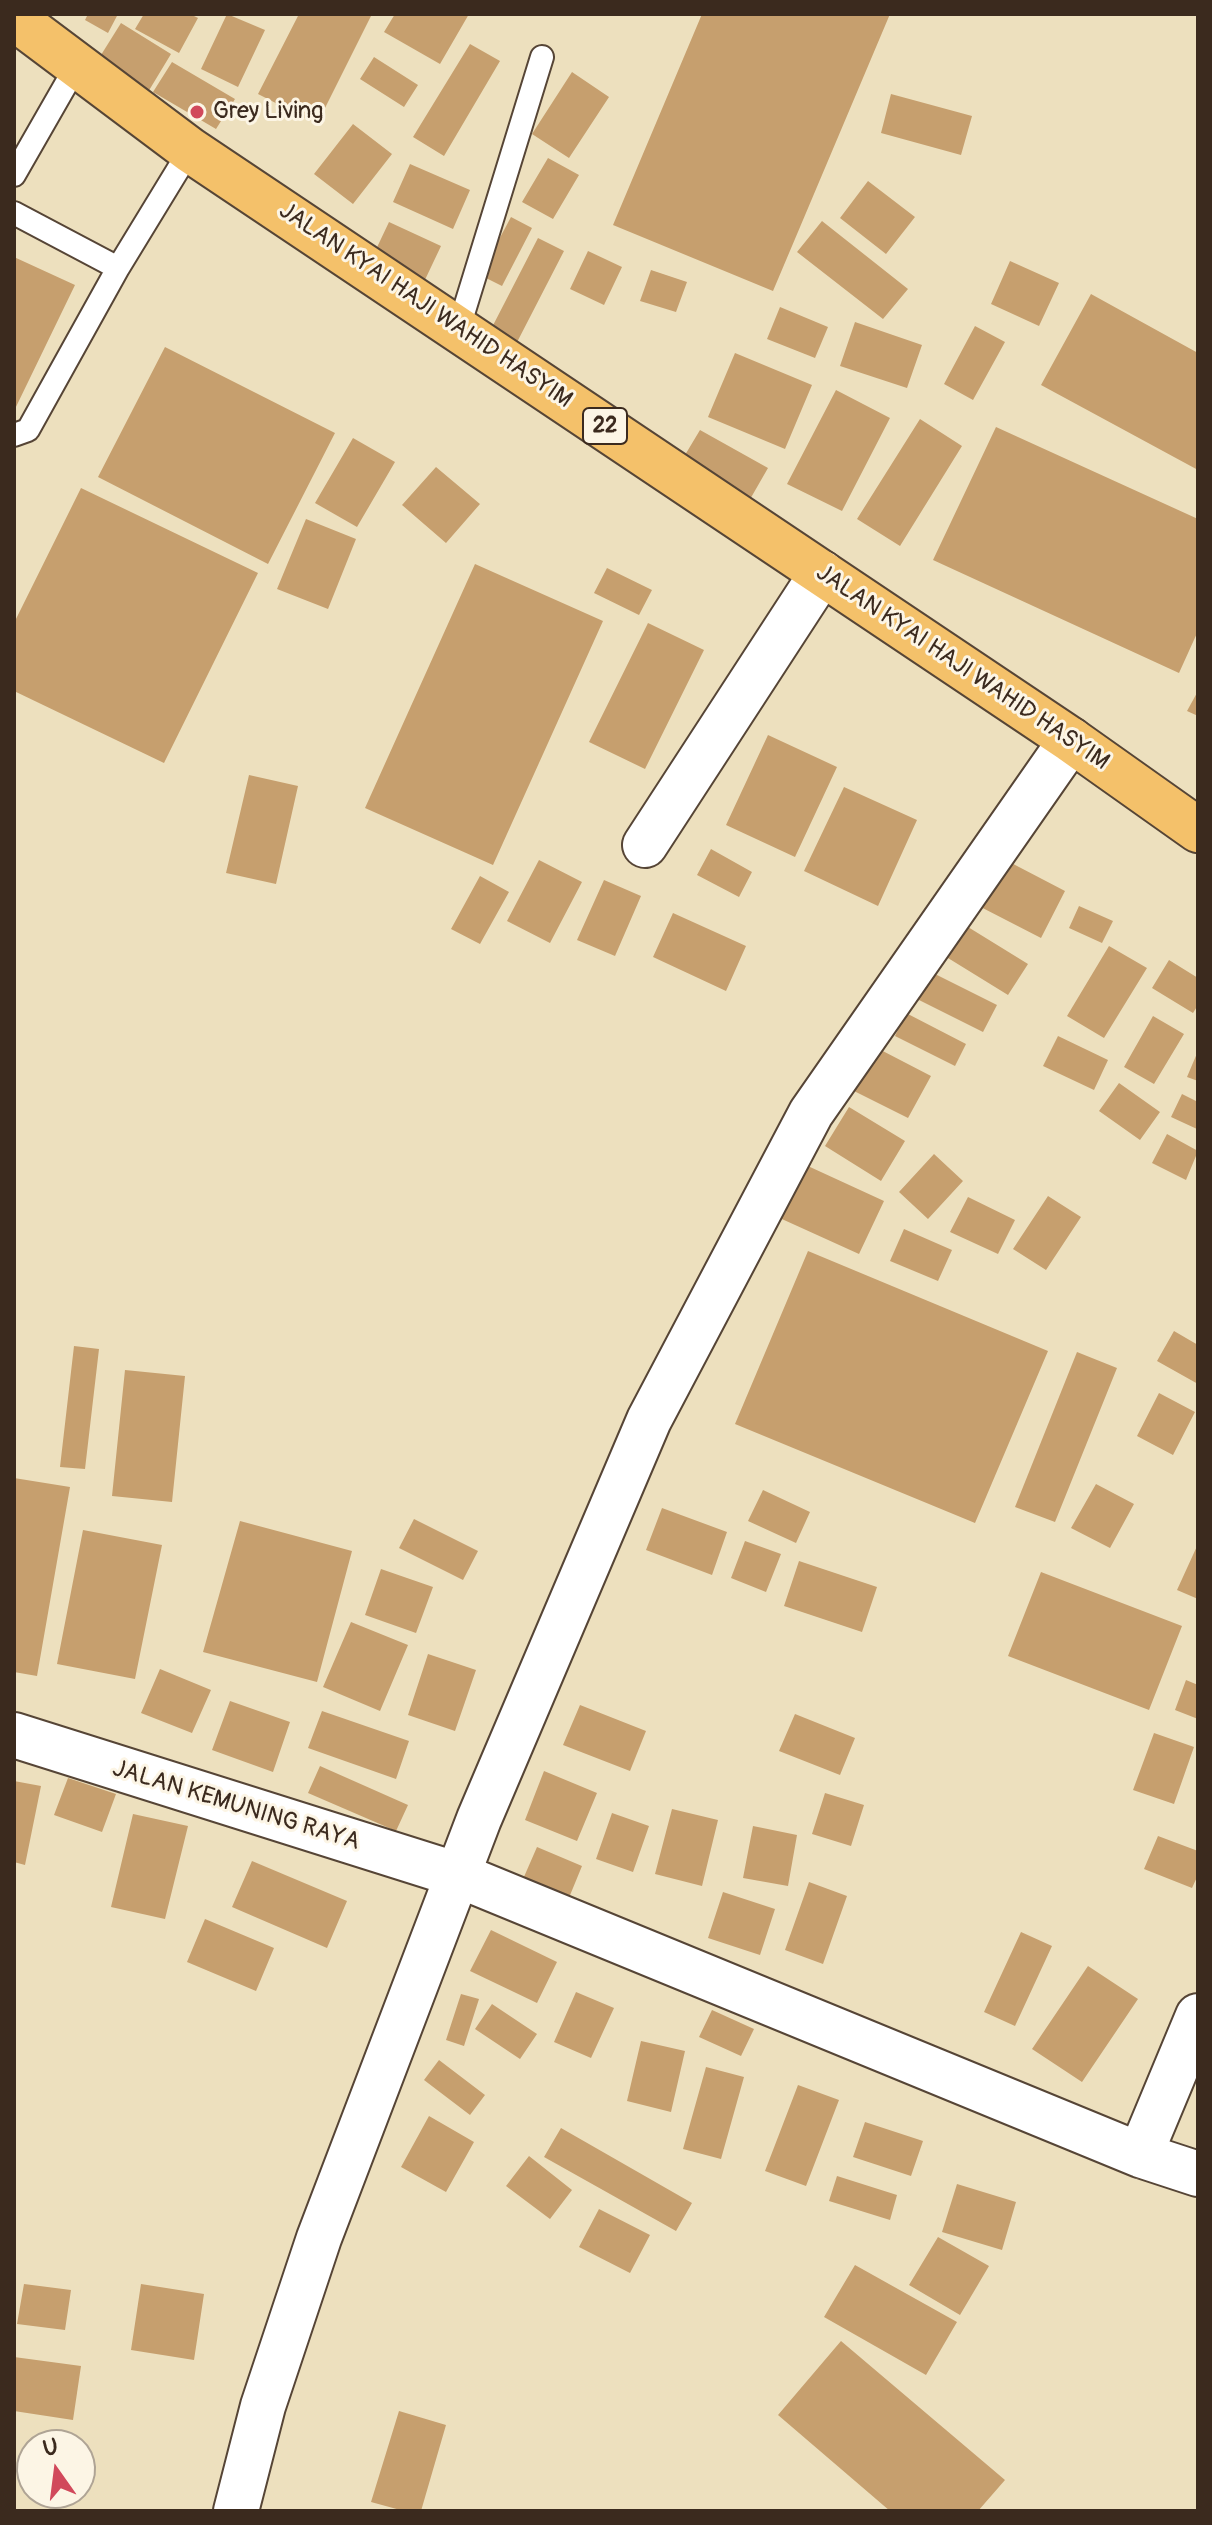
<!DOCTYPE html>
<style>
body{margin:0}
#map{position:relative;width:1212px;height:2525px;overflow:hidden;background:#ede0be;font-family:Pangolin,sans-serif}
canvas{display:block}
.frame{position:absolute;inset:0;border:16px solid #3b2a1e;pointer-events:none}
.north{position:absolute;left:16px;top:2429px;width:80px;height:80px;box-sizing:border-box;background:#fcf5e5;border:2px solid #afa495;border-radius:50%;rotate:346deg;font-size:22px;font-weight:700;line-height:32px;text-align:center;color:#3b2a1e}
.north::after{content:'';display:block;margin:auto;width:28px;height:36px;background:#d1495b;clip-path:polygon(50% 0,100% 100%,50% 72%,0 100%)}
</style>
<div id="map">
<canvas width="1212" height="2525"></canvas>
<div class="frame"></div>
<div class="north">U</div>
</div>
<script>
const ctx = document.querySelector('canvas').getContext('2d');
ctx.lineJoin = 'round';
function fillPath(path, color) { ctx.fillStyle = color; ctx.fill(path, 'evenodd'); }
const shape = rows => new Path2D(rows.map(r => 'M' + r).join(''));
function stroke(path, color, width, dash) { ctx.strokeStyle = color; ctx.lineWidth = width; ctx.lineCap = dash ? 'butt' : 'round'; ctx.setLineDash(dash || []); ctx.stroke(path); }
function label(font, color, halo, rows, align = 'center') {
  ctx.font = font + ' Pangolin,sans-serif'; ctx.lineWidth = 6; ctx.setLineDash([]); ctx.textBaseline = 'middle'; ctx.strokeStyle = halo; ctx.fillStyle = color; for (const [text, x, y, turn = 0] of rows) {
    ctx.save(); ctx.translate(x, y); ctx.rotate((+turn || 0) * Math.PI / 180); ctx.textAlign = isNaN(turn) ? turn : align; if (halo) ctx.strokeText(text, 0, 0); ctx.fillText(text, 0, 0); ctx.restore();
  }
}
fillPath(shape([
 [88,14,118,14,108,33,85,20],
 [144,14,190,14,198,18,179,53,135,29],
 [227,14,265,30,238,87,201,69],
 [299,14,372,14,317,124,258,94],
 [395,14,469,14,440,64,384,32],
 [702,14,890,14,773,291,613,225],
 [121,23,171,54,142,102,91,71],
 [470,44,500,61,444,156,413,137],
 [374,57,418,85,404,107,360,79],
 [172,62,235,99,216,129,153,92],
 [572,72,609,97,569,158,532,134],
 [891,94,972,116,961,155,881,133],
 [353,124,392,154,353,204,314,174],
 [548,158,579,175,553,219,522,202],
 [410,164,470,190,453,229,393,202],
 [868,181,915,217,886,254,840,218],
 [511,217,532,228,502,286,480,275],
 [822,221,908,289,883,319,797,252],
 [389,222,441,246,423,284,371,260],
 [538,238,564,251,513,350,487,337],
 [588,251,622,267,604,305,570,289],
 [14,257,75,285,14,411],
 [1010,261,1059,283,1039,326,991,304],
 [651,270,687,282,676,312,640,301],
 [1091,294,1198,353,1198,470,1041,385],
 [780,307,828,327,815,358,767,339],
 [855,322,922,345,907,388,840,366],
 [975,326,1005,342,973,400,944,384],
 [165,347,335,433,268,564,98,477],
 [735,353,812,385,785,449,708,417],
 [836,390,890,418,842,511,787,484],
 [920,419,962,446,900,546,857,519],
 [996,427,1198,519,1198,631,1179,673,933,560],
 [700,430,768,468,745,508,676,470],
 [353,438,395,462,357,527,315,503],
 [436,467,480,504,446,543,402,505],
 [81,488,258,573,164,763,14,691,14,623],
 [306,519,356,539,328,609,277,589],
 [475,564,603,621,493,865,365,808],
 [607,568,652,590,639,615,594,593],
 [648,623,704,650,645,769,589,742],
 [1198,691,1198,716,1187,711],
 [768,735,837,767,795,857,726,825],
 [249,775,298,786,276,884,226,873],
 [844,787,917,820,878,906,804,871],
 [711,849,752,872,739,897,697,875],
 [996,855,1065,891,1041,938,971,902],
 [539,860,582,882,550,943,507,921],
 [480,876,509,892,480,944,451,929],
 [604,880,641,896,615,956,577,940],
 [1079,906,1113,921,1102,943,1069,928],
 [673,913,746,946,726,991,653,957],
 [955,919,1028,964,1008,995,935,950],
 [1109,946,1147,968,1104,1038,1067,1016],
 [1169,960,1198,978,1198,1005,1193,1013,1152,988],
 [925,969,997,1005,983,1032,911,996],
 [906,1013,966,1044,955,1066,895,1036],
 [1153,1016,1184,1034,1154,1084,1124,1067],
 [1058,1036,1108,1060,1094,1090,1043,1066],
 [877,1048,931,1076,908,1118,854,1091],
 [1198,1051,1198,1081,1187,1077],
 [1119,1083,1160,1112,1140,1140,1099,1111],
 [1182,1094,1198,1102,1197,1129,1171,1117],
 [849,1107,905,1141,881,1181,825,1146],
 [1167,1134,1198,1151,1186,1180,1152,1163],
 [934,1154,963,1181,928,1219,899,1192],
 [797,1161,884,1201,859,1254,773,1215],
 [1048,1196,1081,1217,1046,1270,1013,1249],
 [968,1197,1015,1220,998,1254,950,1232],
 [904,1229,952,1250,938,1281,890,1261],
 [808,1251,1048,1351,975,1523,735,1424],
 [1174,1331,1198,1345,1198,1384,1157,1361],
 [74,1346,99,1349,85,1469,60,1467],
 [1077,1352,1117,1368,1055,1522,1015,1507],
 [125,1370,185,1376,172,1502,112,1496],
 [1159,1393,1195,1412,1173,1455,1137,1436],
 [14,1478,70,1487,37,1676,14,1672],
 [1096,1484,1134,1504,1110,1548,1071,1528],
 [763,1490,810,1512,796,1543,748,1521],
 [662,1508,727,1532,712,1575,646,1550],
 [414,1519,478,1551,463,1580,399,1548],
 [240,1521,352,1551,317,1682,203,1652],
 [83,1530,162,1545,135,1679,57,1664],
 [745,1541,781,1554,766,1592,731,1578],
 [1198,1544,1198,1599,1177,1590],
 [799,1561,877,1587,862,1632,784,1606],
 [381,1569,433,1587,416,1633,365,1615],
 [1041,1572,1182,1626,1149,1710,1008,1656],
 [351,1622,408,1645,380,1711,323,1687],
 [428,1654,476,1670,455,1731,408,1715],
 [160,1669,211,1690,192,1733,141,1713],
 [1186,1680,1198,1685,1198,1719,1175,1710],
 [230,1701,290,1722,273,1772,212,1750],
 [580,1705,646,1731,630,1771,563,1745],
 [322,1711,409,1741,396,1779,308,1748],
 [795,1714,855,1738,840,1775,779,1751],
 [1154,1733,1194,1747,1174,1804,1133,1790],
 [320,1766,408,1805,396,1831,308,1793],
 [544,1771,597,1793,577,1841,525,1820],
 [68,1778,116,1794,102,1832,54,1815],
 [14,1781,41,1786,25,1865,14,1862],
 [825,1793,864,1805,851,1846,812,1834],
 [672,1809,718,1820,702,1886,655,1874],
 [612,1813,649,1826,633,1872,596,1859],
 [133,1814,188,1826,165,1919,111,1907],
 [753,1826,797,1835,788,1886,743,1878],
 [1158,1836,1198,1851,1198,1875,1192,1888,1144,1869],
 [537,1847,582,1866,566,1905,520,1886],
 [252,1861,347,1901,327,1948,232,1907],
 [809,1882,847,1896,823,1964,785,1950],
 [723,1892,775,1909,760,1955,708,1938],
 [205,1919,274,1948,256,1991,187,1962],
 [491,1930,557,1962,537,2003,470,1971],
 [1021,1932,1052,1946,1015,2026,984,2012],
 [1088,1966,1138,1999,1082,2082,1032,2049],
 [576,1992,614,2008,591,2058,554,2042],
 [461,1994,479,1999,464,2046,446,2040],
 [492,2004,537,2034,520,2059,475,2029],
 [712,2010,754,2029,741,2056,699,2037],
 [641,2041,685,2051,671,2112,627,2101],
 [439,2060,485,2095,470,2115,424,2080],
 [706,2067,744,2077,721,2159,683,2149],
 [798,2085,839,2100,806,2186,765,2171],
 [429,2116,474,2142,446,2192,401,2167],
 [865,2122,923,2141,911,2176,853,2157],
 [561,2128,692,2203,676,2231,544,2157],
 [529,2156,572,2190,550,2219,506,2186],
 [837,2176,897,2195,890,2220,829,2201],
 [957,2184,1016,2202,1002,2250,942,2232],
 [599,2209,650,2235,630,2273,579,2247],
 [938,2237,989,2266,960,2315,909,2285],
 [855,2265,957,2322,926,2375,824,2317],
 [24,2284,71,2290,65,2330,17,2324],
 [141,2284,204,2294,194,2360,131,2350],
 [841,2341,1005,2480,978,2511,890,2511,778,2415],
 [14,2357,81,2366,73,2420,14,2411],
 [399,2411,446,2425,421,2511,404,2511,371,2502]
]), '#c69f6e');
const service = shape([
 [14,175,77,65],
 [14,213,118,268],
 [459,327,542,57],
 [14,435,28,430,118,268,190,150]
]);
const minor = shape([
 [645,845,822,573],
 [14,1735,458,1875,1140,2155,1198,2174],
 [1140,2155,1198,2016],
 [236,2511,263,2406,319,2238,479,1819,649,1420,811,1113,1071,740]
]);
const trunk = shape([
 [14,18,190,150,1071,740,1198,830]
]);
stroke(service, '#564536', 26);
stroke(minor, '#564536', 48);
stroke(trunk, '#564536', 48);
stroke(service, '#fff', 22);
stroke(minor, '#fff', 44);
stroke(trunk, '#f4c16a', 44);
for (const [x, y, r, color] of [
 [197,112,8,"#d1495b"]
]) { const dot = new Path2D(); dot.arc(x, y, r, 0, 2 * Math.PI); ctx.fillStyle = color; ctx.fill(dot); stroke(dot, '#fcf5e5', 3); }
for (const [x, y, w] of [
 [605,426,44]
]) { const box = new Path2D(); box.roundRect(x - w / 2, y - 18, w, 36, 6); ctx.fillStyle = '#fcf5e5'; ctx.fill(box); stroke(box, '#3b2a1e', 2); }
label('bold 22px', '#3b2a1e', null, [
 ["22",605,426]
]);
label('24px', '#3b2a1e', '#fcf5e5', [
 ["Grey Living",213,112]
], 'left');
label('24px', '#3b2a1e', '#fcf5e5', [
 ["JALAN KYAI HAJI WAHID HASYIM",425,306,34],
 ["JALAN KYAI HAJI WAHID HASYIM",962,668,34],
 ["JALAN KEMUNING RAYA",236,1806,17]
]);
</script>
